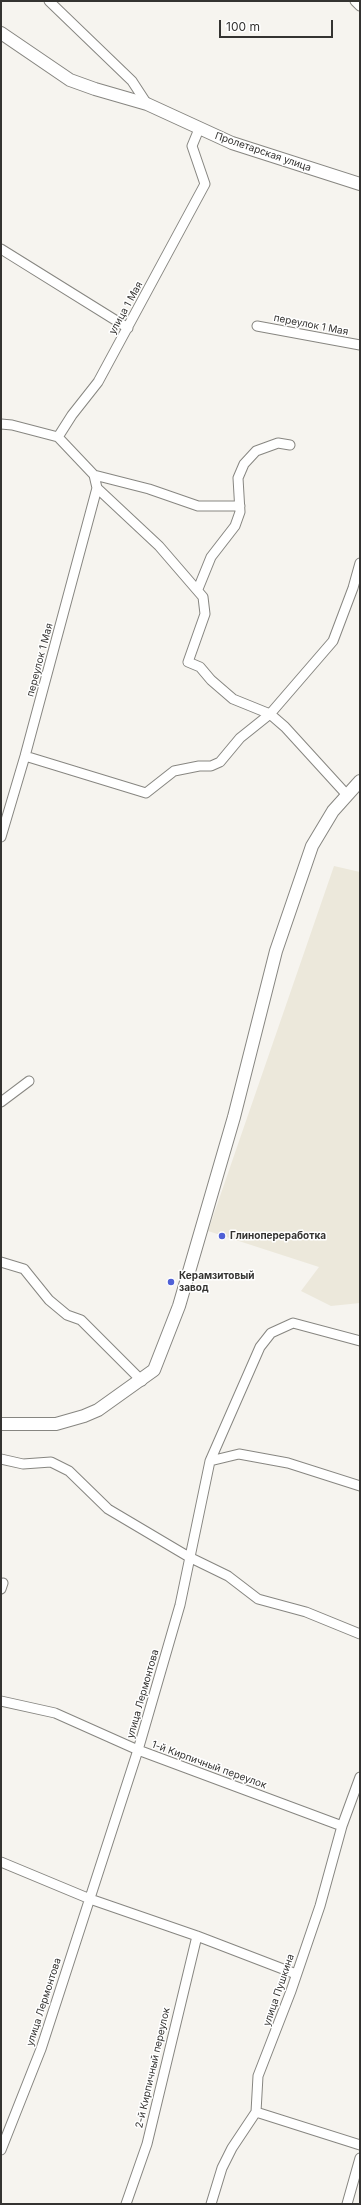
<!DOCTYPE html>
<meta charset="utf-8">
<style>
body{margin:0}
#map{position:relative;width:361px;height:2205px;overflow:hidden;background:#f6f4ef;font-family:Inter,sans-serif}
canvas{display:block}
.frame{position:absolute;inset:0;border:2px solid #343331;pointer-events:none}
.scale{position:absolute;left:219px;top:20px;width:114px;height:18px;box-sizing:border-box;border:2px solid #343331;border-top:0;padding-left:5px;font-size:12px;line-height:14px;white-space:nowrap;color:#343331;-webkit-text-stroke:3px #fff;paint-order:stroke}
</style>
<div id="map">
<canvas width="361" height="2205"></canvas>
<div class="frame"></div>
<div class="scale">100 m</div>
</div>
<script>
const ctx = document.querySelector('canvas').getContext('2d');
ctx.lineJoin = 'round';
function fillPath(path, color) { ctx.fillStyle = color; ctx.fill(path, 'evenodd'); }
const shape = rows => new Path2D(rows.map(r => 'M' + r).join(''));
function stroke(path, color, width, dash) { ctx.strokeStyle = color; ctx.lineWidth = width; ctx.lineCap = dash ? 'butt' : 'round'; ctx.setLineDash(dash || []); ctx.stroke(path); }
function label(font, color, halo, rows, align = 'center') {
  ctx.font = font + ' Inter,sans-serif'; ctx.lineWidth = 3; ctx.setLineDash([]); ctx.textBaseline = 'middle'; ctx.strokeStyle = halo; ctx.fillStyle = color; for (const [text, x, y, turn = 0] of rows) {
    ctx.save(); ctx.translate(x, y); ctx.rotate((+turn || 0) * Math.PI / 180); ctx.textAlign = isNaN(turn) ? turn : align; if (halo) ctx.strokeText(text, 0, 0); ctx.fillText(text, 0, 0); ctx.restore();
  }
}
fillPath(shape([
 [334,866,360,872,360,1303,331,1306,301,1291,319,1267,208,1231]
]), '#ece8db');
const street = shape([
 [49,1,132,81,147,104],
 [355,1,360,6],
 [1,249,128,328],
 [257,326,360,345],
 [1,424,12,425,58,437,94,475,97,488,159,546,203,597,205,614,188,662,200,667,211,680,233,699,270,714,285,727,347,795],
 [58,437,72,415,98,382,205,184,192,146,199,129],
 [94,475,149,489,198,506,240,506],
 [198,589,211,557,235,526,240,512,238,478,244,464,256,451,278,443,290,445],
 [25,756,146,793,174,771,199,766,211,766,220,762,240,738,270,714,333,641,353,588,360,563],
 [1,837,25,756,97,488],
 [1,1102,29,1081],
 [1,1262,24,1269,49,1300,67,1315,81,1320,142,1381],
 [1,1459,23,1464,51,1462,69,1471,108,1509,189,1557,228,1576,258,1599,306,1612,360,1634],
 [210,1461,239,1454,288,1463,360,1486],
 [1,1589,3,1583],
 [1,1701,55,1713,138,1750,342,1826],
 [1,1862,90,1899,197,1936,296,1974],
 [256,2112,360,2145],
 [1,2150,41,2049,138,1750,180,1605,210,1461,260,1347,271,1333,293,1323,360,1341],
 [126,2204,147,2144,197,1936],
 [211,2204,222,2168,232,2148,256,2112,258,2076,291,1991,320,1906,342,1826,360,1777],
 [347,2204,360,2158]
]);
const secondary = shape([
 [1,33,70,80,95,89,147,104,232,143,360,184],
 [1,1424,56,1424,84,1416,98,1410,154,1370,179,1306,234,1117,276,951,312,846,333,811,360,781]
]);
stroke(street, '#878681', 11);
stroke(secondary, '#878681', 14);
stroke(street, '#fff', 9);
stroke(secondary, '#fff', 12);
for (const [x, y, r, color] of [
 [222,1236,4,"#4f60d6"],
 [171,1282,4,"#4f60d6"]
]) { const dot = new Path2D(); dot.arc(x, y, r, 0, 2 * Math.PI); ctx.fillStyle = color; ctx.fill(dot); stroke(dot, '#fff', 1.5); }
label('10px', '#343331', '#fff', [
 ["Пролетарская улица",263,152,19],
 ["улица 1 Мая",126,308,-61],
 ["переулок 1 Мая",311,325,11],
 ["переулок 1 Мая",40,660,-75],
 ["улица Лермонтова",143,1694,-74],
 ["1-й Кирпичный переулок",209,1765,20],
 ["улица Пушкина",279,1990,-71],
 ["улица Лермонтова",44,2002,-72],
 ["2-й Кирпичный переулок",153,2068,-77]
]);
label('bold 10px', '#343331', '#fff', [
 ["Глинопереработка",230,1236],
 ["Керамзитовый",179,1276],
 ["завод",179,1288]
], 'left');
</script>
